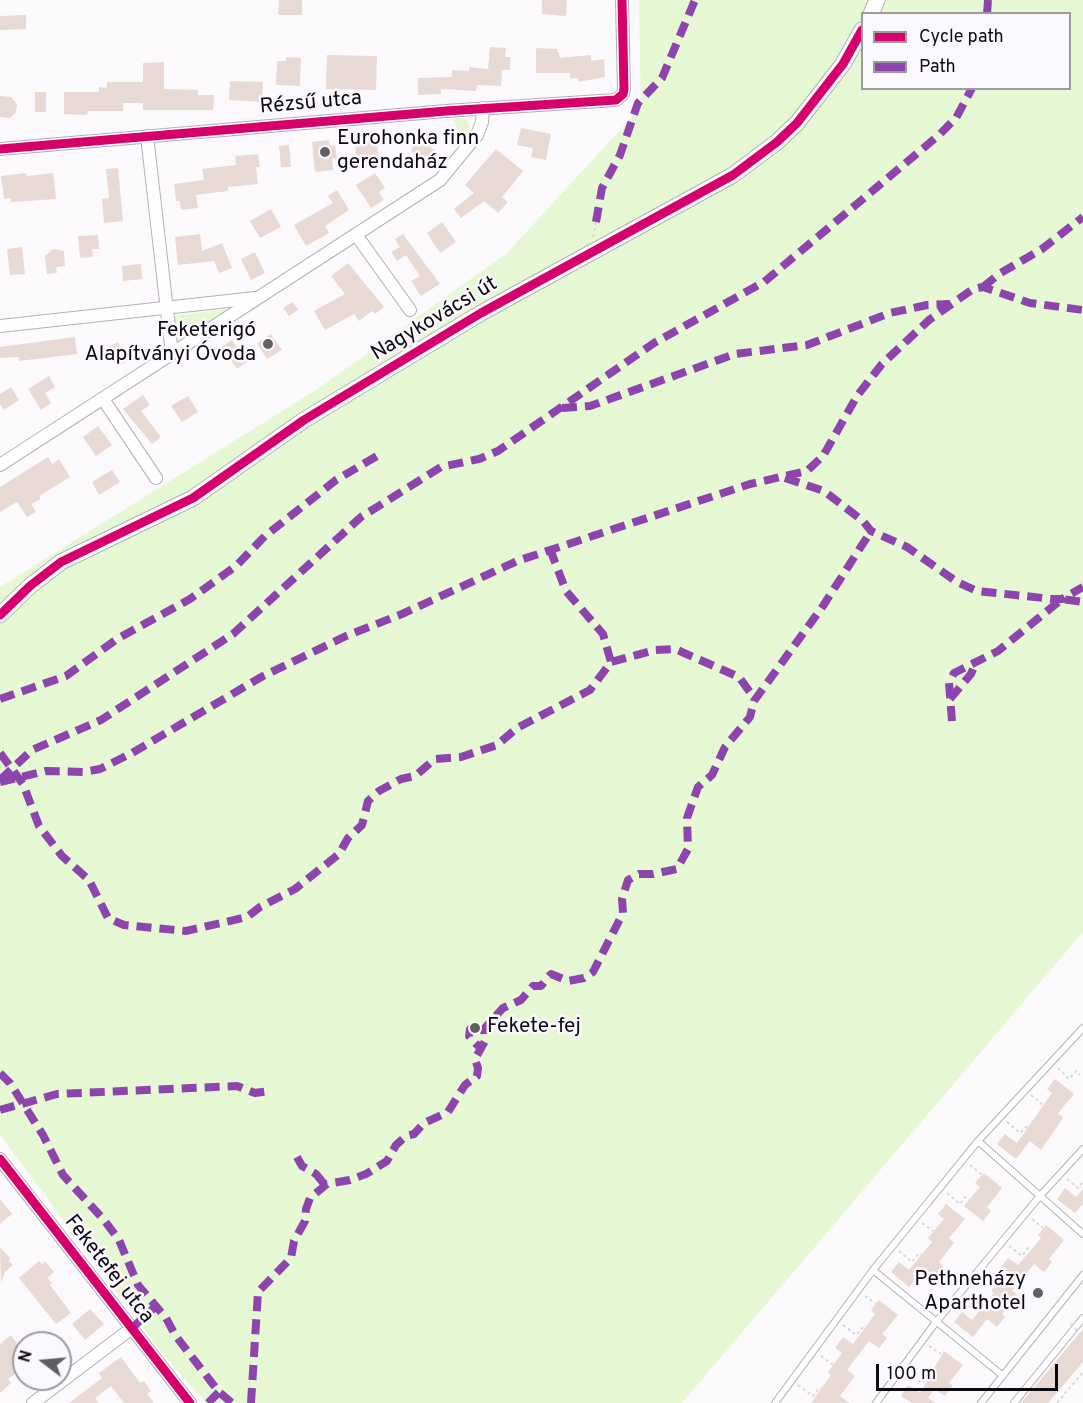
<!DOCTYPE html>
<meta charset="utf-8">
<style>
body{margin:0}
#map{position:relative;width:1083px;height:1403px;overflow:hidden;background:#fbf9fc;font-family:Overpass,sans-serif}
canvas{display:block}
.legend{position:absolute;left:861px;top:12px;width:210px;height:78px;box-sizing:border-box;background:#fbf8fd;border:2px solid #9c999f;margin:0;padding:8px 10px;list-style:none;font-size:18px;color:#0e0a12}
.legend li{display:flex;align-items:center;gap:12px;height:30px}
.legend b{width:30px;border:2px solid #9c999f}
.north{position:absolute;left:12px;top:1331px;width:60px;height:60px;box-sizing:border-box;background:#fbf8fd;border:2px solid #9c999f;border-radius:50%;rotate:286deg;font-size:16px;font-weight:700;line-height:24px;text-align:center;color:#0e0a12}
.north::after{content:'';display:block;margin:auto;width:21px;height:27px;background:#615e64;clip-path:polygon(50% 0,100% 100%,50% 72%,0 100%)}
.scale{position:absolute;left:876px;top:1364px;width:182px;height:27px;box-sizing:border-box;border:3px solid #0e0a12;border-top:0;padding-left:8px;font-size:18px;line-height:21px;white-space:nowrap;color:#0e0a12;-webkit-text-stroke:4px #fbf8fd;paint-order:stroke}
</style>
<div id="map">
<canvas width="1083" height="1403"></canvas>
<ul class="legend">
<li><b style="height:8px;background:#d6006c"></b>Cycle path</li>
<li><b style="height:8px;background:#8e44ad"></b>Path</li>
</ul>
<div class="north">N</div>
<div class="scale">100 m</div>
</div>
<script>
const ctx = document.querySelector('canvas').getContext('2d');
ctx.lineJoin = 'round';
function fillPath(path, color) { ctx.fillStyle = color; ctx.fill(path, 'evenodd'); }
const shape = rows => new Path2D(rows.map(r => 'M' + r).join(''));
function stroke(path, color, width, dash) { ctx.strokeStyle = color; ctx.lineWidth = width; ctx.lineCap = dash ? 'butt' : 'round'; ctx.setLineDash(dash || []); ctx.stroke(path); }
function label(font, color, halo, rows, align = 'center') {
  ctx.font = font + ' Overpass,sans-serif'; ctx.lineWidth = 5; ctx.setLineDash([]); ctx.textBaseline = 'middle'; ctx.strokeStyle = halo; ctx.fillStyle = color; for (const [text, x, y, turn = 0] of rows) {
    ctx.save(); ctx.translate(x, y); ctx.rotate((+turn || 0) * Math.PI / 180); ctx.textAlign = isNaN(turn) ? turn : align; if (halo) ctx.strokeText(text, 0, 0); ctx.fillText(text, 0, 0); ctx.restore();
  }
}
fillPath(shape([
 [639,0,1083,0,1083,932,682,1403,206,1403,162,1353,0,1135,0,587,316,390,507,253,641,107],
 [862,14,1070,14,1070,88,862,88],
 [452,117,467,120,470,126,463,140],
 [227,309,227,313,176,345,172,316]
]), '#e6f7d4');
fillPath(shape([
 [279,0,302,0,302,15,278,15],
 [542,0,567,0,566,16,542,14],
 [26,15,26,29,0,30,0,16],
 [490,47,506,48,505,57,510,57,510,70,502,70,501,86,477,85,476,91,441,89,441,94,418,95,418,78,452,77,452,70,469,71,469,67,488,69],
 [536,48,557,49,560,58,591,55,591,61,604,59,605,77,578,82,578,78,570,79,570,73,536,73],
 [327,55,377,56,376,90,326,89],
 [286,57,301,58,300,86,276,85,277,61,286,61],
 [164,62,164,89,198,90,198,95,214,95,213,110,143,110,143,103,123,103,123,111,88,111,87,115,64,114,64,92,99,92,99,87,107,88,107,82,143,82,143,63],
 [230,81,263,82,262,102,229,100],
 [35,92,46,92,46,112,35,112],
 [0,96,11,97,17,104,16,112,10,118,0,117],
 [417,128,429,133,427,139,431,143,431,148,437,151,433,163,411,152],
 [521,128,551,134,546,160,531,157,533,148,517,145],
 [329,140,330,146,335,146,337,158,332,159,333,170,315,172,312,142],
 [377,141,379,166,353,168,352,156,356,156,355,142],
 [289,145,291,167,281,167,279,146],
 [496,149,523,171,502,197,508,202,498,213,484,201,461,218,454,209,474,193,465,185],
 [258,154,260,167,256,167,258,184,228,187,228,191,196,195,198,208,181,210,180,201,176,201,174,184,204,180,202,169,236,165,235,156],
 [118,168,123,221,104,223,102,199,109,198,106,169],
 [26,173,27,176,53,173,56,199,11,202,11,198,4,199,1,176],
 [375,173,385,188,379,192,384,200,371,208,356,185],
 [337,190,349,210,325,226,329,233,306,246,294,225,333,203,328,196],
 [271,209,281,227,260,238,250,221],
 [442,222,456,242,440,253,427,233],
 [200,234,202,251,222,243,232,268,219,273,214,261,178,265,175,237],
 [403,234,440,284,421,296,411,281,420,276,406,255,397,261,391,252,400,247,395,239],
 [98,235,99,249,92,249,93,257,80,258,78,236],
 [22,247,25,274,10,275,7,249],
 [53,249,64,251,65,266,56,267,57,273,47,274,45,256],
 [255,252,265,273,251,280,241,259],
 [348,263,384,307,375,314,372,311,359,321,354,314,325,330,314,311,345,294,331,276],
 [141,264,142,279,123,281,122,266],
 [293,302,298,310,289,316,283,308],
 [271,334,282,350,267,359,257,343],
 [75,337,77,354,19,361,19,357,0,358,0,347],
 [232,340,247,362,237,369,222,347],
 [118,342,122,350,125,348,131,359,117,367,104,349],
 [49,376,55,387,45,393,51,403,41,410,28,389],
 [11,387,19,400,4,410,0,404,0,394],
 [143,395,150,405,141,411,161,437,152,444,123,409],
 [188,396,198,412,182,422,171,406],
 [98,426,112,445,96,456,83,437],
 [48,457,52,464,59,459,70,477,39,496,41,499,31,504,36,512,27,517,17,502,0,512,0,487],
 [112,470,120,482,99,495,92,482],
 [1055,1079,1074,1094,1058,1113,1063,1118,1041,1150,1030,1141,1016,1159,997,1144,1005,1134,1017,1143,1052,1093,1047,1089],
 [984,1173,1002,1188,987,1207,991,1211,983,1221,964,1206,980,1187,975,1183],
 [1065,1188,1076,1197,1083,1189,1083,1204,1075,1213,1057,1199],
 [0,1199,12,1214,0,1224],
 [946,1204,965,1219,949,1238,954,1243,939,1262,943,1266,935,1276,925,1268,909,1287,891,1272,899,1262,909,1270,932,1242,928,1238,944,1219,938,1214],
 [1046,1225,1064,1240,1049,1259,1052,1262,1044,1272,1034,1264,1012,1291,1018,1295,1002,1314,1005,1317,997,1327,987,1319,973,1337,954,1322,962,1312,972,1320,994,1293,991,1291,1006,1272,1000,1268,1008,1258,1018,1265,1041,1238,1038,1235],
 [0,1247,10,1258,9,1261,13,1265,5,1272,1,1283],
 [39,1261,42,1264,45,1261,54,1272,47,1278,52,1283,50,1285,71,1313,56,1324,19,1278],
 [879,1300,898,1315,882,1334,887,1338,879,1348,869,1341,847,1370,855,1376,840,1396,850,1403,811,1403,831,1375,828,1372,842,1353,835,1348,843,1337,853,1344,875,1314,871,1310],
 [90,1309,104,1324,85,1340,72,1324],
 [1083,1329,1083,1362,1048,1403,1021,1403],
 [11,1335,24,1353,24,1367,8,1379,11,1383,0,1393,0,1344],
 [944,1351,963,1365,949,1383,953,1385,945,1396,934,1389,928,1398,936,1403,912,1403,901,1396,908,1385,920,1393],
 [121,1357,140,1383,144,1381,151,1391,147,1394,154,1403,124,1403,111,1386,95,1398,99,1403,69,1403,102,1378,99,1373]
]), '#e8d9d5');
const service = shape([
 [978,1141,1083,1234],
 [873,1270,1002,1375],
 [775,1403,873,1270,978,1141,1083,1028],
 [876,1403,936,1322,1039,1197,1083,1149],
 [981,1403,1083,1275],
 [1014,1403,1083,1318]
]);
const minor = shape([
 [147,136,172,354],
 [0,149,446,111,616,100,623,94,624,89,622,0],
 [357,236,410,310],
 [0,326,255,298],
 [103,399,156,478],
 [0,465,440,180,477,135,482,122,483,108],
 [0,1159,190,1403],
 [33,1403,132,1328]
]);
const tertiary = shape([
 [871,14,877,0],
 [0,615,30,586,61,562,193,498,304,420,481,313,733,175,777,142,797,123,843,64,862,30]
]);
stroke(service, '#b4b0b6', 8);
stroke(minor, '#b4b0b6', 14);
stroke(tertiary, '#b4b0b6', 17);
stroke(shape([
 [593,237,596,222],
 [1058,1068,1069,1079,1076,1071,1080,1075],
 [1031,1095,1043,1105],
 [1007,1122,1020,1133,1026,1127,1028,1129],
 [970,1165,982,1175],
 [1067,1179,1078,1188,1083,1182],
 [947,1193,960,1204,965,1197,969,1200],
 [1032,1219,1043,1228],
 [922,1223,933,1231],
 [1009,1246,1022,1256,1028,1248,1031,1250],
 [899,1251,912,1262,919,1253,921,1255],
 [986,1275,997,1284],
 [865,1296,876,1304],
 [964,1302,976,1311,982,1304,984,1306],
 [843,1325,856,1335,863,1327,864,1328],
 [929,1346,941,1354],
 [821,1356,833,1365],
 [908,1374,922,1383,928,1375,930,1376],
 [798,1385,813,1396,819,1388,821,1389],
 [1057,1403,1083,1372]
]), '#d8d8d8', 2, [3, 3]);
stroke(service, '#fefeff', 6);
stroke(minor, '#fefeff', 12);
stroke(tertiary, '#fefeff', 15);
stroke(shape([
 [1071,1324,1079,1333]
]), '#d8d8d8', 2, [3, 3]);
stroke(shape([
 [987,14,988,0],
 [596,222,602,188,620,155,638,103,662,78,695,0],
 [983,287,999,274,1042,249,1083,217],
 [562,408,590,406,735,354,807,345,890,313,927,305,950,304],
 [785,478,824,491,863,521,871,531,907,547,957,582,977,591,1053,599,1062,599,1083,587],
 [550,549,566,591,603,634,611,662],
 [0,699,66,676,117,639,190,599,236,566,265,536,336,480,377,456],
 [950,699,971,674,975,664],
 [952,721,949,683,954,673,998,651,1062,599,1083,602],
 [0,753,23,784,39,826,62,856,89,880,108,918,124,925,186,931,247,917,260,907,295,889,339,854,348,838,362,825,368,801,379,791,401,779,415,776,435,759,461,757,497,745,517,728,590,690,611,662,655,650,675,649,739,677,755,699],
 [0,780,32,750,101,720,233,634,361,517,441,467,479,459,498,451,654,343,764,282,939,135,956,118,972,88],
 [0,782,46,771,84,772,100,769,132,753,263,676,346,636,402,614,517,561,750,484,807,471,823,456,857,396,882,364,929,320,973,289,983,287,1030,303,1083,310],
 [475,1025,470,1029,469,1036,481,1049],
 [0,1073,10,1083,43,1135,63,1175,104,1220,119,1240,138,1285,166,1318,175,1335,219,1392,232,1403],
 [0,1110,57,1094,237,1086,255,1093,270,1091],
 [297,1157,302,1166,316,1174,325,1185],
 [132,1328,155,1307],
 [208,1403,219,1392],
 [251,1403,258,1292,291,1258,294,1241,305,1221,306,1209,310,1198,327,1184,350,1180,366,1174,387,1161,396,1145,406,1136,414,1134,424,1123,448,1112,465,1085,477,1076,478,1068,475,1059,485,1041,484,1029,503,1008,521,1000,533,986,541,986,551,974,568,981,584,978,593,972,623,913,622,899,628,880,639,874,653,874,677,869,688,849,687,818,698,787,712,775,725,747,750,717,754,701,823,606,871,531]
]), '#8e44ad', 8, [15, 8]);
stroke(shape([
 [0,149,446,111,616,100,623,94,624,89,622,0],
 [0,615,30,586,61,562,193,498,304,420,481,313,733,175,777,142,797,123,843,64,862,30],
 [0,1159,190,1403]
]), '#d6006c', 9);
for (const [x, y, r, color] of [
 [325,152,6,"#615e64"],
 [268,344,6,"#615e64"],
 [475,1028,6,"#615e64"],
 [1038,1293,6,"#615e64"]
]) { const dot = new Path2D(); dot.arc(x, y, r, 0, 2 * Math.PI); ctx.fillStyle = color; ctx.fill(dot); stroke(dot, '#fbf8fd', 2); }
label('21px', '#0e0a12', '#fbf8fd', [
 ["Rézsű utca",311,104,-5],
 ["Nagykovácsi út",435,320,-31],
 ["Feketefej utca",108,1270,52]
]);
label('21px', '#0e0a12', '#fbf8fd', [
 ["Eurohonka finn",337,140],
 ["gerendaház",337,164],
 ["Feketerigó",256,332,"right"],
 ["Alapítványi Óvoda",256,356,"right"],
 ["Fekete-fej",487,1028],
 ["Pethneházy",1026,1281,"right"],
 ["Aparthotel",1026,1305,"right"]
], 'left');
</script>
